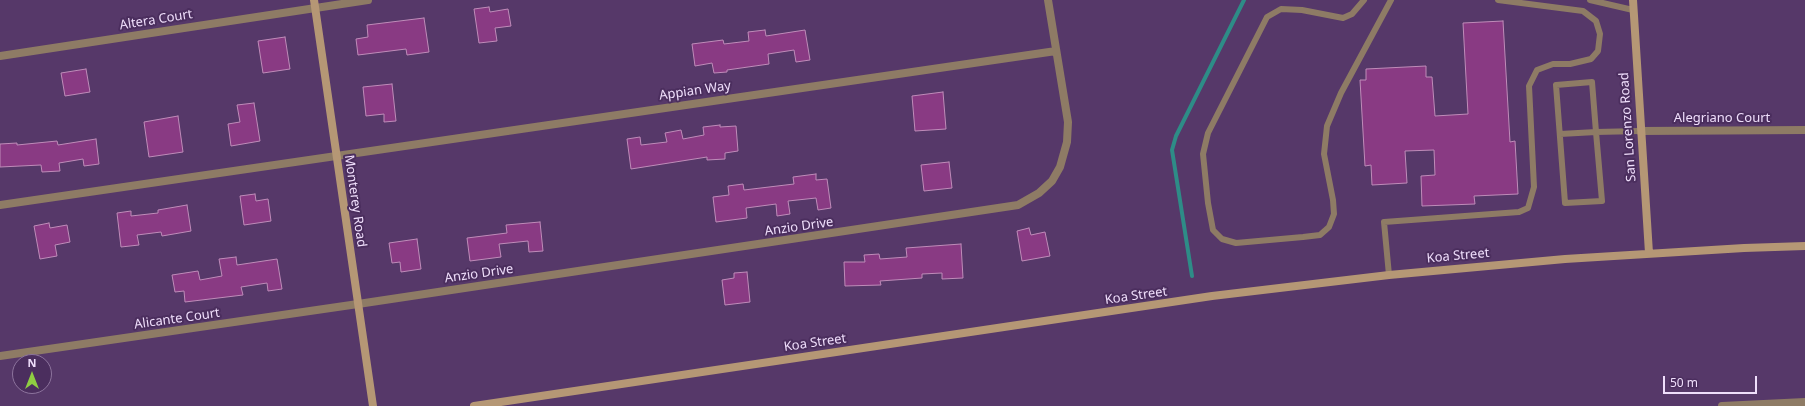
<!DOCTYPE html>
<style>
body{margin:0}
#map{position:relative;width:1805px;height:406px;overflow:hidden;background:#563869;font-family:"Noto Sans",sans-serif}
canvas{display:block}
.north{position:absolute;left:12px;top:354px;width:40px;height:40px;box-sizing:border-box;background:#4b2e5e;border:1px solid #8d749d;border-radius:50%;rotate:0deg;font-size:11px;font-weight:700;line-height:16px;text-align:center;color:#efdefb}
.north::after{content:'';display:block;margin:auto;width:14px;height:18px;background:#8fcd42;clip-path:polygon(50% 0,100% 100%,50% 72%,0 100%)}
.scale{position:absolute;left:1663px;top:376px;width:94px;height:18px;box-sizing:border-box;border:2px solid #efdefb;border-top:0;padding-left:5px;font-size:12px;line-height:14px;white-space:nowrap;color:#efdefb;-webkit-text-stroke:3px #4b2e5e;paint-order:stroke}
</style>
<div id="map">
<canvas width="1805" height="406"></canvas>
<div class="north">N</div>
<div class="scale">50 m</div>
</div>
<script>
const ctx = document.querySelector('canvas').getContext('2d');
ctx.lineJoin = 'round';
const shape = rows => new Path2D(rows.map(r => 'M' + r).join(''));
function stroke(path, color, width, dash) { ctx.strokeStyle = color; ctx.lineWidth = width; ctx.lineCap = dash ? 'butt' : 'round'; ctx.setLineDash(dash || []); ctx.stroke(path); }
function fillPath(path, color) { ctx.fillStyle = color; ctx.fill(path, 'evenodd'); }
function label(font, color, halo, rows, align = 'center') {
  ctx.font = font + ' "Noto Sans",sans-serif'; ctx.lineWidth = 4; ctx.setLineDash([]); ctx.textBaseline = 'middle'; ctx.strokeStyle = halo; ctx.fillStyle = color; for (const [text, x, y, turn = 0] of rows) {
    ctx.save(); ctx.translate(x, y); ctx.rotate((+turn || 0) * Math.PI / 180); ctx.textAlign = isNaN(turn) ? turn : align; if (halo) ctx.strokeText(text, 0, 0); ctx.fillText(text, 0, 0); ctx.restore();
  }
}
stroke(shape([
 [1192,276,1172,150,1176,136,1244,0]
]), '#2e8c87', 4);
const building = shape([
 [489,7,490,12,508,9,511,26,495,28,497,41,479,43,474,9,489,7],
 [424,18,429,52,407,55,406,49,358,55,356,39,368,37,367,25,424,18],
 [1503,21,1510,142,1515,141,1518,194,1474,196,1475,204,1422,206,1421,176,1435,175,1434,150,1405,151,1407,183,1372,185,1371,165,1365,166,1360,80,1366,80,1366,69,1426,66,1426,77,1432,77,1435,116,1468,114,1463,23,1503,21],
 [765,30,766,36,805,30,810,60,796,62,794,50,768,54,769,64,727,70,727,72,714,73,712,63,695,66,692,44,723,40,724,44,749,41,748,32,765,30],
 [285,37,290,69,263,73,258,41,285,37],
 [86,69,90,92,65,96,61,73,86,69],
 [392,84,396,121,384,122,384,114,366,116,363,87,392,84],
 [943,92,946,129,915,131,912,96,943,92],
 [254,103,260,141,231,146,228,124,240,122,237,105,254,103],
 [178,116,183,152,149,157,144,122,178,116],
 [720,125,720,127,736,126,738,151,725,153,725,159,707,160,707,157,631,169,627,139,640,137,641,145,667,142,665,133,681,130,683,139,704,135,703,127,720,125],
 [96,139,99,164,84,166,83,159,59,163,60,171,42,172,41,165,0,167,0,144,17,143,17,145,57,141,58,145,96,139],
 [949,162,952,188,924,191,921,165,949,162],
 [816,174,816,180,827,179,831,208,818,210,816,198,788,201,790,214,777,216,776,204,746,208,747,218,716,222,713,197,729,195,728,186,743,184,744,190,794,184,793,177,816,174],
 [255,194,256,201,268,199,271,221,244,225,240,196,255,194],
 [187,205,191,231,162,236,161,232,137,235,139,245,121,247,117,213,131,211,131,216,158,213,158,210,187,205],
 [540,222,543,251,529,252,528,241,499,244,501,257,470,261,467,238,507,233,506,225,540,222],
 [49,223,50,228,67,225,70,242,55,245,57,256,40,259,34,226,49,223],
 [1029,228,1031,235,1045,232,1050,256,1022,261,1017,231,1029,228],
 [417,239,421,269,401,272,400,262,392,263,389,243,417,239],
 [961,244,963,278,942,279,942,273,922,274,922,278,880,281,881,285,845,286,844,262,865,262,864,255,879,254,880,259,907,257,906,248,961,244],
 [236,257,237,265,277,259,282,289,268,291,267,283,241,287,243,295,185,302,184,291,175,292,172,275,198,271,200,280,222,276,219,259,236,257],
 [747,272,750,302,725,305,722,280,734,278,734,273,747,272]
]);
fillPath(building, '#893a83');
stroke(building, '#bf8cb9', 1);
stroke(shape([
 [1364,0,1352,14,1343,18,1302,10,1281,9,1267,17,1208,133,1203,154,1208,203,1213,230,1222,239,1236,243,1303,237,1320,235,1329,227,1334,214,1333,200,1324,154,1327,126,1341,93,1391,0],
 [1590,0,1633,10],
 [1560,134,1596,132,1602,201,1565,203,1556,85,1592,82,1596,132,1640,131],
 [1389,275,1384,222,1519,212,1528,208,1534,187,1529,86,1537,70,1553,64,1570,64,1591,59,1598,51,1600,34,1596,21,1583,11,1498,0]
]), '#8e7b65', 6);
stroke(shape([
 [0,56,368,0],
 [1640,131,1805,130],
 [0,205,1056,51],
 [0,356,358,304,1018,205,1039,193,1052,181,1060,167,1067,142,1068,122,1048,0],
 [1722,406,1805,402]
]), '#8e7b65', 8);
stroke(shape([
 [314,0,373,406],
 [1633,0,1649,253],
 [474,406,1212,296,1389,275,1565,259,1744,248,1805,246]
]), '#b59775', 8);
label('13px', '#efdefb', '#4b2e5e', [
 ["Altera Court",156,20,-9],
 ["Appian Way",695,91,-8],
 ["Alegriano Court",1722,118],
 ["San Lorenzo Road",1628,127,-94],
 ["Monterey Road",355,201,82],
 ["Anzio Drive",799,227,-8],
 ["Koa Street",1458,256,-5],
 ["Anzio Drive",479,274,-8],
 ["Koa Street",1136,296,-8],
 ["Alicante Court",177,319,-8],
 ["Koa Street",815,343,-8]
]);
</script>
